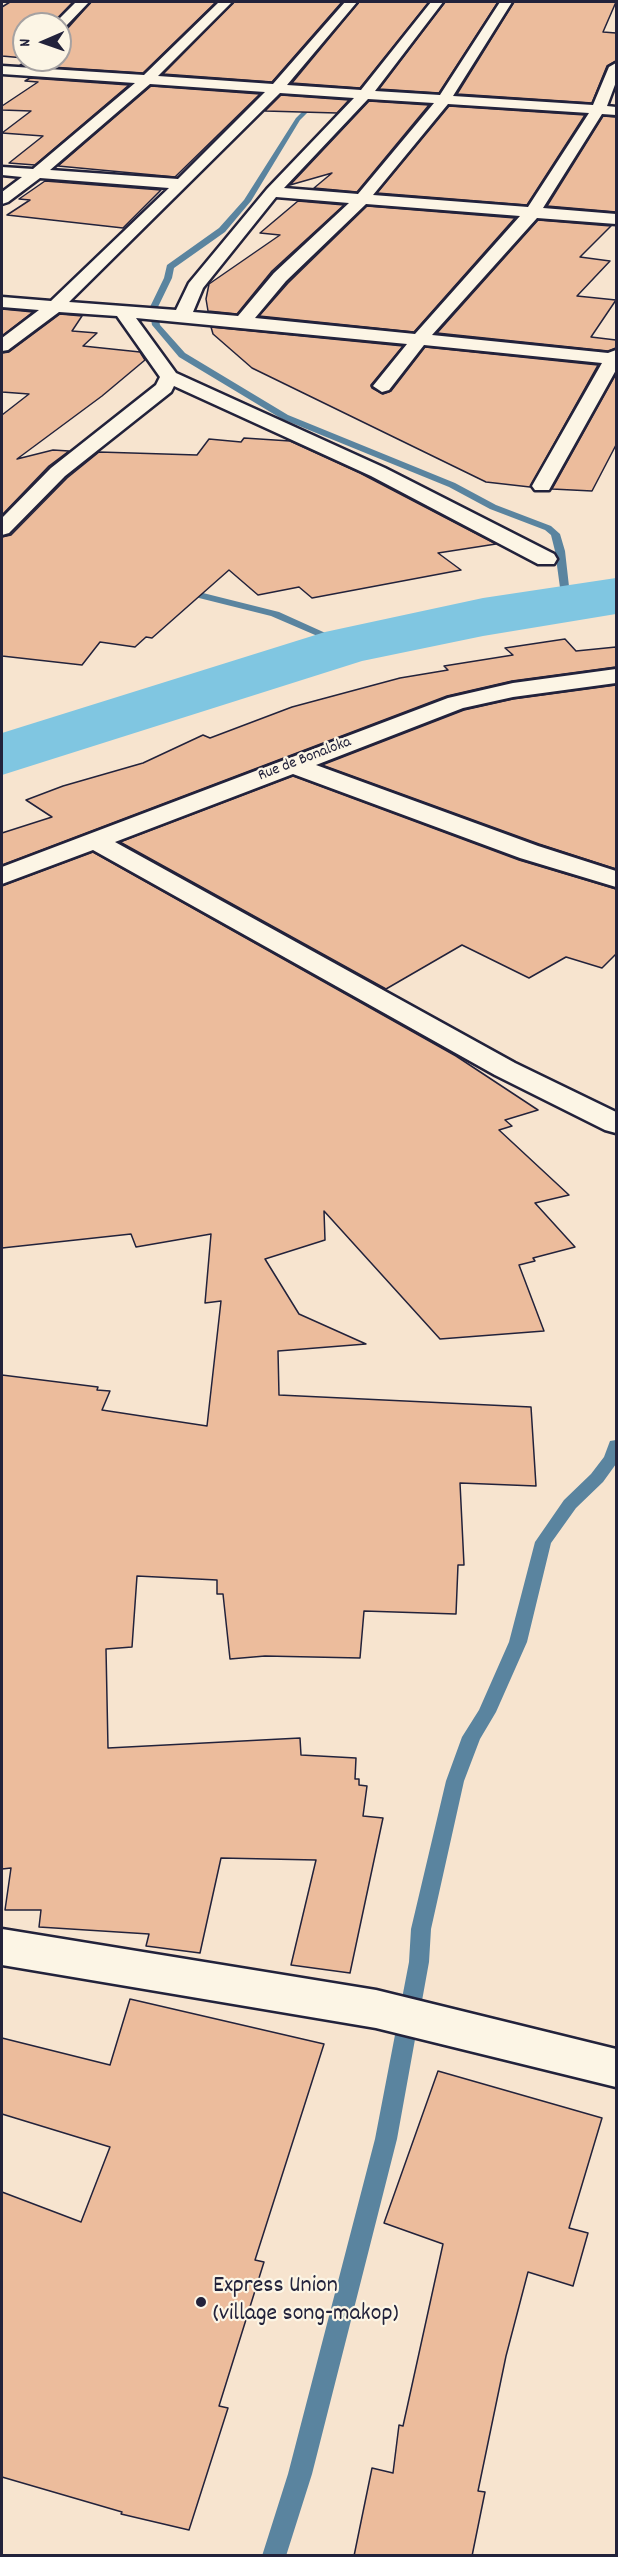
<!DOCTYPE html>
<style>
body{margin:0}
#map{position:relative;width:618px;height:2557px;overflow:hidden;background:#f7e4cf;font-family:Dekko,sans-serif}
canvas{display:block}
.frame{position:absolute;inset:0;border:3px solid #22223b;pointer-events:none}
.north{position:absolute;left:12px;top:12px;width:60px;height:60px;box-sizing:border-box;background:#fcf5e5;border:2px solid #a5a1a1;border-radius:50%;rotate:268deg;font-size:16px;font-weight:700;line-height:24px;text-align:center;color:#22223b}
.north::after{content:'';display:block;margin:auto;width:21px;height:27px;background:#22223b;clip-path:polygon(50% 0,100% 100%,50% 72%,0 100%)}
</style>
<div id="map">
<canvas width="618" height="2557"></canvas>
<div class="frame"></div>
<div class="north">N</div>
</div>
<script>
const ctx = document.querySelector('canvas').getContext('2d');
ctx.lineJoin = 'round';
const shape = rows => new Path2D(rows.map(r => 'M' + r).join(''));
function fillPath(path, color) { ctx.fillStyle = color; ctx.fill(path, 'evenodd'); }
function stroke(path, color, width, dash) { ctx.strokeStyle = color; ctx.lineWidth = width; ctx.lineCap = dash ? 'butt' : 'round'; ctx.setLineDash(dash || []); ctx.stroke(path); }
function label(font, color, halo, rows, align = 'center') {
  ctx.font = font + ' Dekko,sans-serif'; ctx.lineWidth = 4.5; ctx.setLineDash([]); ctx.textBaseline = 'middle'; ctx.strokeStyle = halo; ctx.fillStyle = color; for (const [text, x, y, turn = 0] of rows) {
    ctx.save(); ctx.translate(x, y); ctx.rotate((+turn || 0) * Math.PI / 180); ctx.textAlign = isNaN(turn) ? turn : align; if (halo) ctx.strokeText(text, 0, 0); ctx.fillText(text, 0, 0); ctx.restore();
  }
}
fillPath(shape([
 [349,66,352,68,342,95,311,109,300,120,251,201,225,232,174,268,172,278,157,309,160,325,185,353,288,415,455,483,496,505,551,526,560,534,565,551,571,604,562,602,555,551,551,535,545,530,490,509,449,487,282,419,179,357,152,325,149,309,164,278,167,265,219,228,244,200,296,118,307,107,337,93,346,68,349,66],
 [171,84,196,85,199,87,169,87,171,84],
 [183,588,279,612,352,645,343,647,271,616,179,593,179,589,183,588],
 [616,1440,616,1464,603,1482,576,1508,551,1543,527,1642,496,1712,480,1739,464,1781,431,1929,429,1962,397,2139,312,2474,286,2556,262,2556,288,2474,375,2139,409,1962,411,1929,446,1781,462,1737,479,1710,509,1642,535,1542,564,1500,591,1474,604,1457,610,1441,616,1440]
]), '#5a849f');
fillPath(shape([
 [616,578,616,614,483,636,362,661,2,775,2,733,325,632,483,598,616,578]
]), '#80c6e1');
const building = shape([
 [10,2,73,2,52,24,24,24,24,58,2,56,2,7,10,2],
 [91,2,216,2,143,73,20,65,27,60,60,60,60,30,67,29,91,2],
 [234,2,342,2,272,82,163,74,234,2],
 [359,2,429,2,360,88,292,83,359,2],
 [445,2,498,2,439,93,379,89,445,2],
 [514,2,616,2,603,32,616,33,616,61,607,66,592,103,457,94,514,2],
 [30,78,129,85,35,165,9,163,43,136,2,133,31,111,2,110,2,106,38,82,25,81,30,78],
 [151,86,260,94,175,177,58,166,151,86],
 [281,95,349,100,337,113,265,111,281,95],
 [369,101,429,105,357,192,314,188,332,173,290,185,369,101],
 [449,106,585,115,527,205,377,193,449,106],
 [603,116,616,117,616,212,547,206,603,116],
 [45,181,161,190,123,228,7,215,30,200,19,199,45,181],
 [298,201,344,205,272,271,237,314,208,311,206,299,209,284,280,235,260,233,298,201],
 [367,206,515,218,414,332,259,316,288,283,367,206],
 [538,220,611,226,580,257,610,261,577,296,616,300,591,337,616,340,616,348,608,351,437,333,538,220],
 [2,309,33,312,2,336,2,309],
 [60,314,82,316,72,331,97,333,83,346,140,352,145,360,102,396,17,459,53,450,69,451,49,466,2,515,2,415,29,394,2,392,2,353,9,352,60,314],
 [211,327,403,346,371,385,372,388,383,394,391,391,425,347,598,365,530,487,486,482,252,368,213,334,211,327],
 [616,374,616,445,592,491,552,489,616,374],
 [244,438,290,441,360,473,496,544,438,553,461,570,312,598,299,587,258,595,229,570,152,638,146,637,135,647,100,642,82,665,2,656,2,537,11,535,67,478,99,452,197,455,209,439,241,442,244,438],
 [565,639,576,651,616,647,616,667,512,681,447,696,2,865,2,833,52,817,26,800,63,786,143,763,203,735,210,738,292,707,400,678,448,670,444,666,513,655,505,648,565,639],
 [616,685,616,869,539,844,322,765,464,710,513,699,616,685],
 [293,776,519,860,616,889,616,954,602,968,566,957,529,978,462,945,386,989,120,842,293,776],
 [93,852,456,1056,538,1110,505,1120,512,1126,499,1130,569,1195,535,1203,575,1247,533,1258,535,1261,519,1265,544,1331,440,1339,324,1211,325,1240,265,1259,299,1314,366,1344,278,1351,279,1395,531,1407,536,1486,460,1483,464,1565,458,1565,456,1614,364,1611,360,1658,265,1656,230,1659,223,1594,217,1594,217,1580,137,1576,132,1647,106,1649,108,1748,300,1738,301,1755,356,1758,355,1779,359,1779,359,1785,367,1786,363,1816,383,1818,350,1973,291,1965,316,1860,221,1858,200,1953,146,1946,149,1934,39,1927,41,1910,5,1910,11,1868,2,1869,2,1375,98,1387,97,1390,110,1391,102,1410,207,1426,221,1301,205,1303,211,1234,136,1247,131,1234,2,1248,2,886,93,852],
 [130,1999,324,2044,255,2260,264,2262,219,2406,228,2408,189,2530,121,2514,122,2512,2,2477,2,2192,81,2222,110,2147,2,2114,2,2038,110,2065,130,1999],
 [438,2071,602,2118,569,2228,588,2233,573,2286,528,2272,506,2356,478,2491,485,2492,472,2556,354,2556,372,2468,393,2473,399,2425,403,2426,443,2244,384,2223,438,2071]
]);
fillPath(building, '#ecbc9c');
stroke(building, '#22223b', 1.5);
const minor = shape([
 [76,2,89,2,65,27,60,28,60,24,54,24,76,2],
 [219,2,232,2,158,76,273,84,345,2,357,2,287,85,361,90,431,2,443,2,375,91,440,95,500,2,512,2,453,96,593,105,609,67,616,63,616,82,607,106,616,107,616,115,602,114,543,208,616,214,616,224,537,218,432,335,608,353,616,350,616,370,549,490,535,490,532,486,602,363,424,345,389,390,382,392,373,386,407,344,136,318,176,373,385,468,554,554,557,559,554,564,538,564,371,476,174,386,171,392,65,476,9,533,2,535,2,518,51,468,156,385,160,377,117,316,59,312,8,350,2,351,2,338,39,310,2,307,2,297,51,301,169,188,40,178,8,202,2,204,2,192,22,177,2,175,2,167,33,169,135,83,2,74,2,66,144,75,219,2],
 [150,84,265,92,178,179,50,170,150,84],
 [280,93,354,98,267,189,189,283,176,310,69,302,280,93],
 [368,99,434,103,358,194,284,188,368,99],
 [448,104,589,113,528,207,373,195,448,104],
 [276,197,349,203,274,273,238,316,193,312,203,288,276,197],
 [366,204,520,216,415,334,255,318,286,281,366,204],
 [616,669,616,683,513,697,463,708,316,765,538,846,616,871,616,887,520,858,293,774,115,842,515,1063,616,1112,616,1133,605,1130,495,1075,93,850,2,884,2,867,448,698,513,683,616,669],
 [2,1929,376,1990,616,2049,616,2087,376,2028,2,1965,2,1929]
]);
stroke(minor, '#22223b', 5);
fillPath(minor, '#fcf5e5');
for (const [x, y, r, color] of [
 [201,2302,6,"#22223b"]
]) { const dot = new Path2D(); dot.arc(x, y, r, 0, 2 * Math.PI); ctx.fillStyle = color; ctx.fill(dot); stroke(dot, '#fcf5e5', 2); }
label('16px', '#22223b', '#fcf5e5', [
 ["Rue de Bonaloka",305,760,-21]
]);
label('24px', '#22223b', '#fcf5e5', [
 ["Express Union",213,2288],
 ["(village song-makop)",213,2316]
], 'left');
</script>
